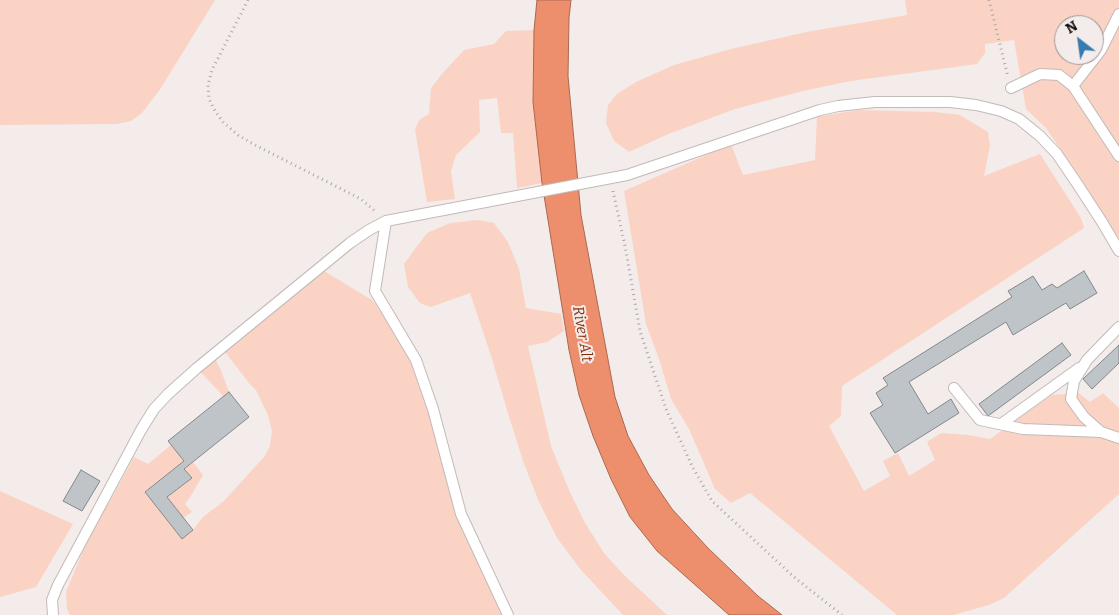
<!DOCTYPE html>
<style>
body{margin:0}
#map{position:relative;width:1119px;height:615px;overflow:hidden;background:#f3ecea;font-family:Bitter,serif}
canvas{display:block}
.north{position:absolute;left:1054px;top:15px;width:50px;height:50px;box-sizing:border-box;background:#f3ecea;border:1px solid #989392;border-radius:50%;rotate:330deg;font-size:14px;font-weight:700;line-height:20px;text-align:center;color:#100e0d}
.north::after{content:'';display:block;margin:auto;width:18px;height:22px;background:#377cb1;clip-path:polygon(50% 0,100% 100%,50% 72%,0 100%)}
</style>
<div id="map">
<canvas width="1119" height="615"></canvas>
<div class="north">N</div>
</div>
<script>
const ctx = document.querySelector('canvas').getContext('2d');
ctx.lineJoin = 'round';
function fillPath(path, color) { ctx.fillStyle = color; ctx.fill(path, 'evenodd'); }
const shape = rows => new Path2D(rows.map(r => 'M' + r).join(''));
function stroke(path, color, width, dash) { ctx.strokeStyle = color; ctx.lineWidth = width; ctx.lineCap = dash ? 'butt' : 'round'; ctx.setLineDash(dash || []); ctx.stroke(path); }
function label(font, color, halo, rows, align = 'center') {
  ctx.font = font + ' Bitter,serif'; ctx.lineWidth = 4; ctx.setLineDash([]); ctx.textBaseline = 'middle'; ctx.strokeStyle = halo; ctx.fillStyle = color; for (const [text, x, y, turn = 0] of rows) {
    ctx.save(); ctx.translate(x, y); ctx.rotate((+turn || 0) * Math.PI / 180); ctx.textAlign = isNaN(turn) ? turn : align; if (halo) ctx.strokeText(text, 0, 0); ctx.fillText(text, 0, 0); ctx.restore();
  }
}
fillPath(shape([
 [0,0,215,0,161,88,142,113,131,121,117,124,0,125],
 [905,0,1119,0,1119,242,1089,191,1046,128,1026,109,1014,40,985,44,985,53,977,64,851,81,803,91,735,109,666,135,629,152,614,141,606,123,608,105,617,94,636,82,674,65,731,49,811,31,907,15],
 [1064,25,1094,25,1094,55,1064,55],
 [534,30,533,102,542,183,517,188,513,133,501,133,497,98,479,100,480,132,456,155,451,171,455,199,427,202,415,130,419,120,429,114,431,88,442,74,464,50,494,44,506,31],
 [859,110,935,112,960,115,988,132,990,146,984,176,1040,154,1081,218,1084,228,842,386,841,416,829,426,864,491,890,476,883,461,898,453,909,476,935,460,927,442,941,433,968,435,990,439,1052,395,1079,393,1090,402,1103,393,1119,408,1119,494,1004,598,989,605,953,615,897,615,750,493,731,503,715,489,689,429,671,399,659,359,646,324,624,191,731,144,743,175,815,160,817,117,827,115],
 [478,220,494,223,508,242,519,269,526,308,561,314,564,331,547,342,528,346,551,446,569,490,585,523,604,553,624,575,667,615,623,615,581,570,557,538,539,502,523,461,507,410,492,359,470,293,431,307,420,303,408,287,404,264,427,233,450,223],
 [319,268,372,300,416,360,461,514,508,615,70,615,67,609,66,592,104,500,109,503,134,457,148,464,171,445,184,461,145,492,182,539,193,530,203,517,224,501,265,456,270,446,272,431,268,415,256,390,249,383,222,348],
 [213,355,220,368,229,392,224,397,197,368],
 [193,462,203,475,192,494,185,504,192,512,183,518,167,497,192,478,184,469],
 [0,491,73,524,36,587,0,597]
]), '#fad3c5');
const water = shape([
 [537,0,571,0,569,18,568,76,581,215,615,397,628,436,649,475,672,509,708,548,758,596,782,615,729,615,657,551,630,517,611,479,593,436,579,395,569,350,542,183,533,102,534,30,537,0]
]);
fillPath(water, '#ed8f6d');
stroke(water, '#ab6850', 1);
const building = shape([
 [1084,271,1097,293,1070,309,1066,303,1013,335,1006,322,909,382,928,414,951,399,959,413,895,453,870,413,883,405,876,393,888,385,883,378,1012,297,1008,291,1033,276,1042,290,1052,284,1057,288,1084,271],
 [1062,343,1071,355,988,416,979,404,1062,343],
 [1119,345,1119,363,1092,389,1083,379,1119,345],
 [229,392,249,417,184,469,192,478,167,497,193,530,182,539,145,492,184,461,168,441,229,392],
 [81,470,100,481,82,511,63,501,81,470]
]);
fillPath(building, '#bfc4c8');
stroke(building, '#83878b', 1);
const service = shape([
 [1119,14,1101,50,1073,86,1119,156],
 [1011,88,1040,74,1059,75,1073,86],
 [386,221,375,291,416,360,433,409,461,514,508,615],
 [1119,327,1087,360,1074,381,1071,399,1084,417,1101,432,1119,438],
 [954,388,980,420,1023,429,1101,432],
 [1001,424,1079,368],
 [53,615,52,600,58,585,141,430,154,409,168,394,197,368,350,243,369,230,386,221,627,175,820,110,838,106,875,102,950,102,976,105,1001,111,1019,119,1040,136,1057,154,1078,185,1102,222,1119,251]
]);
stroke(service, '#c1bab8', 12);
stroke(shape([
 [248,0,212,70,208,85,209,99,215,111,223,122,238,135,253,144,361,199,376,212],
 [989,0,1008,77],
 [613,191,625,246,640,331,666,409,693,468,712,501,794,577,842,615]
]), '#aba6a4', 3, [1, 4]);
stroke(service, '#fff', 10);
label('italic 15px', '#83300a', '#f3ecea', [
 ["River Alt",582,334,80]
]);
</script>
